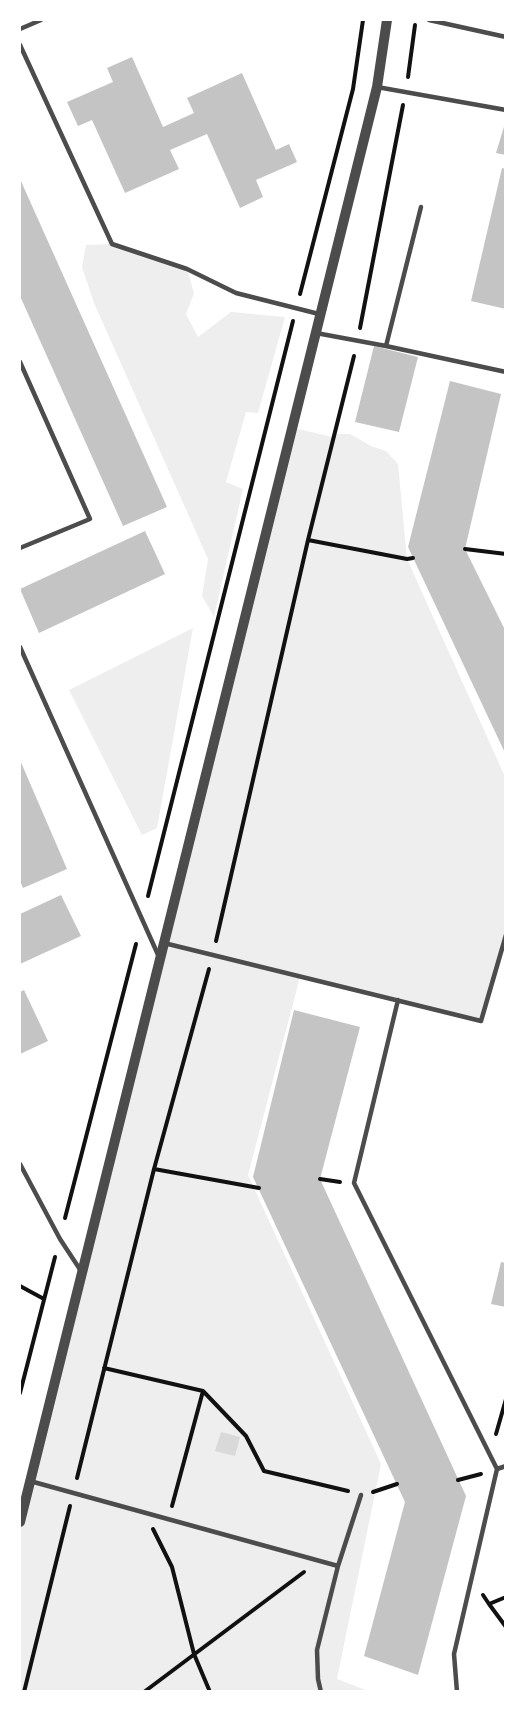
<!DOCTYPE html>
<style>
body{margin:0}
#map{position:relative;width:525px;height:1711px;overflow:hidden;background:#fff;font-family:Commissioner,sans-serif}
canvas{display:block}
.frame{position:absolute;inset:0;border:21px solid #fff;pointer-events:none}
</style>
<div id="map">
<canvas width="525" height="1711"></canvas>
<div class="frame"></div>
</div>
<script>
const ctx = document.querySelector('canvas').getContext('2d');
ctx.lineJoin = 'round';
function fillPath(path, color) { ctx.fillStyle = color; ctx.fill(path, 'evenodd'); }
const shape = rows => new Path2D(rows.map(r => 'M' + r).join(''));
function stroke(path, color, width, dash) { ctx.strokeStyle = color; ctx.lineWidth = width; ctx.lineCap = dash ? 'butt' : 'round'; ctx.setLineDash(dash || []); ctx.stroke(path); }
fillPath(shape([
 [112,244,187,269,194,293,186,314,198,337,231,312,285,317,258,413,246,412,226,482,243,489,214,617,202,596,208,559,94,303,82,267,86,245],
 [293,428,333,437,336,434,350,434,371,446,386,451,398,464,407,559,506,779,505,935,481,1021,300,977,248,1175,381,1464,337,1679,368,1691,20,1692,20,1522],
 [193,628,157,828,142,835,69,690]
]), '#eee');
fillPath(shape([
 [221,1432,240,1437,235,1456,215,1451]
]), '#d9d9d9');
fillPath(shape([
 [132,57,163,127,194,113,187,98,242,73,276,150,289,144,297,162,256,180,263,197,240,208,207,134,170,150,179,169,125,193,92,120,78,126,67,102,113,82,107,68],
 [506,120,506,155,496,153],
 [502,168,506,169,506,309,471,301],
 [20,179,167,507,123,526,20,296],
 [374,346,418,357,399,432,355,422],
 [450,381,501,394,465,549,506,632,506,755,408,547],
 [145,531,165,574,39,633,20,589],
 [20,760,67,869,23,888,20,881],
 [61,895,81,936,20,964,20,914],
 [24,990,48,1041,20,1054,20,992],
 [294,1010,360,1027,320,1179,466,1496,418,1675,364,1656,405,1502,253,1177],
 [501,1262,506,1263,506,1307,491,1304]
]), '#c4c4c4');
stroke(shape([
 [408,77,415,25],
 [300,294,353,89,363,20],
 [360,328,403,105],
 [308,540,407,559,413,558],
 [465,549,506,554],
 [148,896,293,321],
 [216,941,308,540,354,356],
 [154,1169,259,1188],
 [320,1179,340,1182],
 [65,1218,136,944],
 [20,1286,44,1299],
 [104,1368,203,1391,172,1506],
 [203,1391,246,1436,264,1471,348,1491],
 [20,1393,55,1257],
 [496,1434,506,1399],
 [77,1478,154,1169,209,969],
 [458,1480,481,1474],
 [373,1492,397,1484],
 [153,1529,172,1567,194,1654,210,1692],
 [483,1595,489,1604,506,1597],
 [489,1604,506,1627],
 [24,1692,70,1506],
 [144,1692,304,1572]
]), '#111', 4);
stroke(shape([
 [429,20,506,37],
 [20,29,41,20],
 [20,45,112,244,187,269,236,293,319,314],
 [377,87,506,110],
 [316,333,386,346,506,372],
 [386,346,421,207],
 [20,362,90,519,20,548],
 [20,647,159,957],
 [164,943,481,1021,506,935],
 [398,1000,354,1183,497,1469,454,1654,457,1692],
 [20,1164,60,1239,81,1271],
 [497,1469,506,1466],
 [30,1481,338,1566],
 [321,1692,318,1679,317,1650,338,1566,361,1495]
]), '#4c4c4c', 4.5);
stroke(shape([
 [20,1522,377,87,387,20]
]), '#4c4c4c', 10);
</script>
